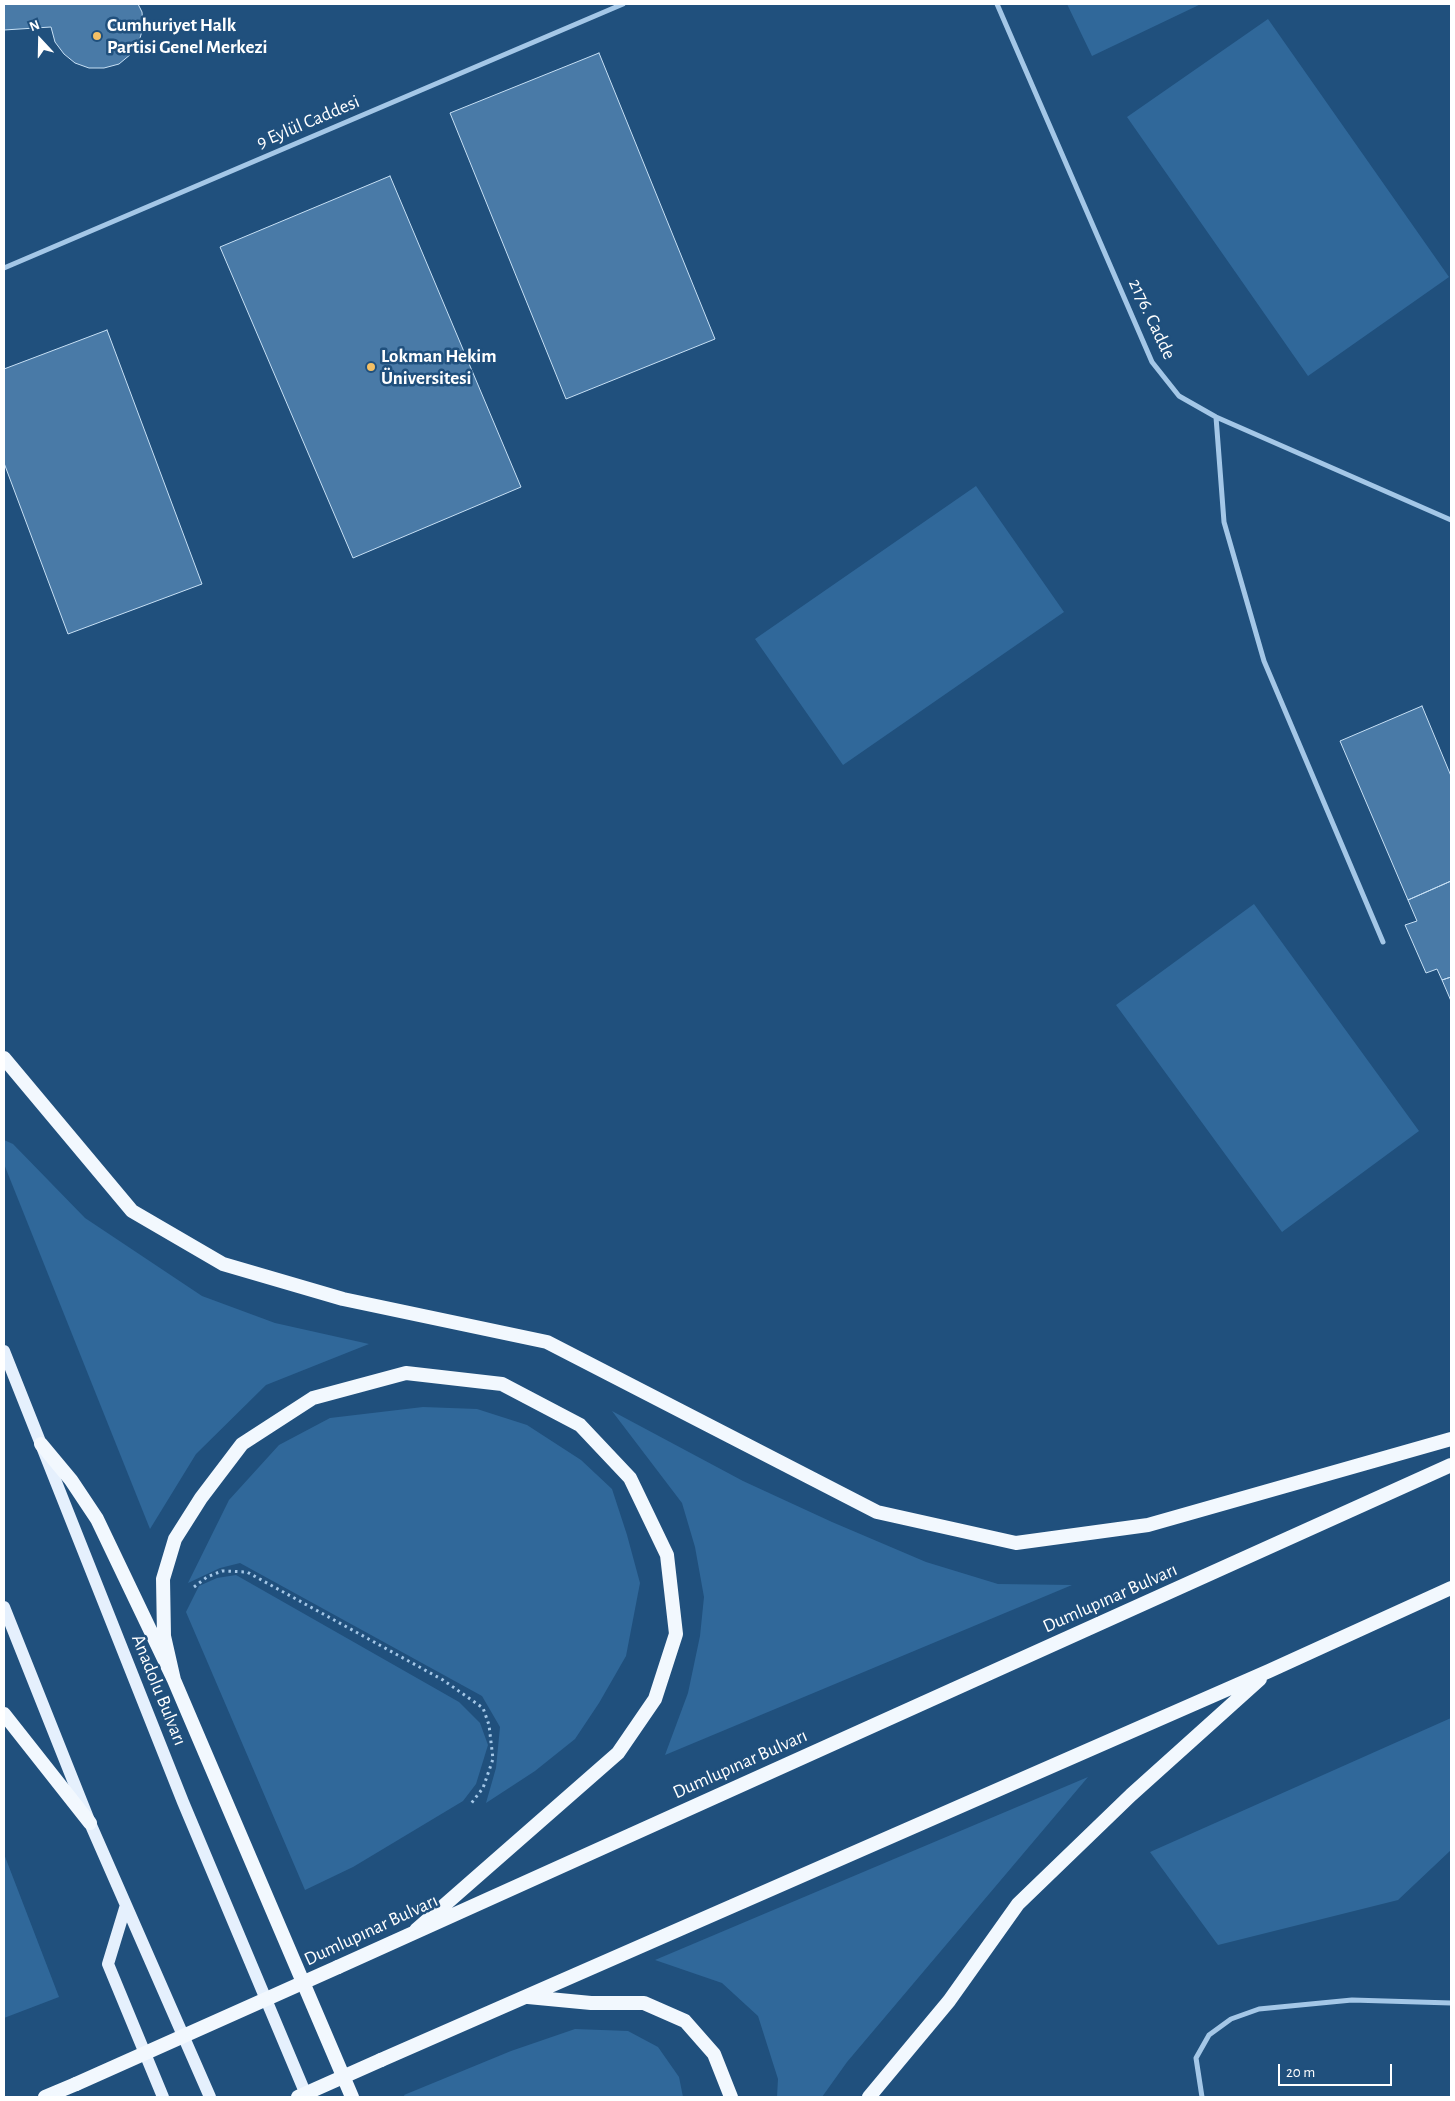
<!DOCTYPE html>
<meta charset="utf-8">
<style>
body{margin:0}
#map{position:relative;width:1455px;height:2101px;overflow:hidden;background:#20507d;font-family:"Alegreya Sans",sans-serif}
canvas{display:block}
.frame{position:absolute;inset:0;border:5px solid #fff;pointer-events:none}
.north{position:absolute;left:15px;top:15px;width:50px;height:50px;-webkit-text-stroke:4px #20507d;paint-order:stroke;rotate:339deg;font-size:14px;font-weight:700;line-height:20px;text-align:center;color:#fff}
.north::after{content:'';display:block;margin:auto;width:18px;height:22px;background:#fff;clip-path:polygon(50% 0,100% 100%,50% 72%,0 100%)}
.scale{position:absolute;left:1278px;top:2064px;width:114px;height:22px;box-sizing:border-box;border:2px solid #fff;border-top:0;padding-left:6px;font-size:15px;line-height:18px;white-space:nowrap;color:#fff;-webkit-text-stroke:4px #20507d;paint-order:stroke}
</style>
<div id="map">
<canvas width="1455" height="2101"></canvas>
<div class="frame"></div>
<div class="north">N</div>
<div class="scale">20 m</div>
</div>
<script>
const ctx = document.querySelector('canvas').getContext('2d');
ctx.lineJoin = 'round';
function fillPath(path, color) { ctx.fillStyle = color; ctx.fill(path, 'evenodd'); }
const shape = rows => new Path2D(rows.map(r => 'M' + r).join(''));
function stroke(path, color, width, dash) { ctx.strokeStyle = color; ctx.lineWidth = width; ctx.lineCap = dash ? 'butt' : 'round'; ctx.setLineDash(dash || []); ctx.stroke(path); }
function label(font, color, halo, rows, align = 'center') {
  ctx.font = font + ' "Alegreya Sans",sans-serif'; ctx.lineWidth = 5; ctx.setLineDash([]); ctx.textBaseline = 'middle'; ctx.strokeStyle = halo; ctx.fillStyle = color; for (const [text, x, y, turn = 0] of rows) {
    ctx.save(); ctx.translate(x, y); ctx.rotate((+turn || 0) * Math.PI / 180); ctx.textAlign = isNaN(turn) ? turn : align; if (halo) ctx.strokeText(text, 0, 0); ctx.fillText(text, 0, 0); ctx.restore();
  }
}
fillPath(shape([
 [1067,4,1201,4,1092,56],
 [1268,19,1449,277,1308,376,1127,117],
 [976,486,1064,612,843,765,755,639],
 [1254,904,1419,1131,1282,1232,1116,1005],
 [4,1140,13,1144,85,1218,202,1296,275,1323,369,1344,266,1385,196,1454,150,1529,4,1164],
 [423,1407,477,1409,527,1425,581,1460,612,1489,627,1535,640,1583,626,1656,599,1703,575,1739,535,1771,486,1803,496,1768,500,1727,482,1696,240,1563,220,1568,188,1583,229,1500,279,1445,330,1418],
 [612,1411,743,1481,832,1522,926,1562,998,1584,1072,1585,665,1755,688,1693,700,1636,704,1597,695,1547,682,1503],
 [236,1575,459,1702,480,1723,488,1745,476,1784,463,1801,353,1867,305,1890,186,1612,199,1586,217,1578],
 [1451,1718,1451,1850,1398,1900,1218,1945,1150,1852],
 [1088,1777,847,2062,822,2097,777,2097,778,2079,758,2016,722,1983,655,1960],
 [4,1854,59,1997,4,2018],
 [575,2029,628,2031,658,2047,679,2077,683,2097,405,2097,404,2095,511,2051]
]), '#30689a');
const building = shape([
 [4,4,138,4,142,12,143,27,139,42,131,54,119,64,104,68,89,68,75,63,64,54,55,42,51,27,4,30,4,4],
 [599,53,715,339,566,399,450,113,599,53],
 [390,176,521,487,353,558,220,247,390,176],
 [107,330,202,584,68,634,4,463,4,369,107,330],
 [1422,706,1451,776,1451,881,1408,900,1340,741,1422,706],
 [1451,881,1451,977,1442,980,1437,969,1426,973,1405,925,1417,921,1408,900,1451,881],
 [1451,977,1451,1001,1442,980,1451,977]
]);
fillPath(building, '#497aa7');
stroke(building, '#c7e0f5', 1);
stroke(shape([
 [194,1587,207,1577,222,1571,247,1572,443,1680,483,1708,489,1725,493,1759,483,1788,470,1805]
]), '#a4c7e7', 3, [2.5, 4]);
stroke(shape([
 [997,4,1152,362,1179,396,1216,417,1451,520],
 [4,268,623,4],
 [1216,417,1224,522,1264,661,1383,942],
 [1202,2097,1196,2058,1209,2035,1231,2019,1259,2009,1352,2000,1451,2003]
]), '#a4c7e7', 5);
stroke(shape([
 [4,1351,183,1802,307,2097],
 [4,1607,90,1823,210,2097],
 [126,1905,108,1964,163,2097]
]), '#e5f0fd', 12);
stroke(shape([
 [4,1058,132,1211,223,1264,343,1299,547,1342,877,1512,1016,1543,1148,1525,1451,1439],
 [41,1444,71,1480,97,1519,174,1680,352,2097],
 [174,1680,164,1636,163,1579,175,1539,201,1498,242,1444,313,1398,406,1373,502,1384,580,1425,630,1478,667,1555,676,1634,655,1699,618,1753,416,1930],
 [4,1714,90,1823],
 [338,1967,1451,1465],
 [528,1997,591,2003,644,2003,685,2021,714,2054,731,2097],
 [381,2060,1269,1671,1451,1588],
 [45,2097,76,2084],
 [869,2097,949,2001,1018,1904,1131,1795,1260,1679]
]), '#f2f8fe', 14);
stroke(shape([
 [76,2084,338,1967],
 [298,2097,381,2060]
]), '#f2f8fe', 14);
for (const [x, y, r, color] of [
 [97,36,5,"#f4c065"],
 [371,367,5,"#f4c065"]
]) { const dot = new Path2D(); dot.arc(x, y, r, 0, 2 * Math.PI); ctx.fillStyle = color; ctx.fill(dot); stroke(dot, '#20507d', 2); }
label('bold 19px', '#fff', '#20507d', [
 ["Cumhuriyet Halk",107,25],
 ["Partisi Genel Merkezi",107,47],
 ["Lokman Hekim",381,356],
 ["Üniversitesi",381,378]
], 'left');
label('19px', '#fff', '#20507d', [
 ["9 Eylül Caddesi",308,122,-23],
 ["2176. Cadde",1152,319,65],
 ["Dumlupınar Bulvarı",1110,1598,-24],
 ["Anadolu Bulvarı",159,1690,68],
 ["Dumlupınar Bulvarı",740,1764,-24],
 ["Dumlupınar Bulvarı",371,1930,-25]
]);
</script>
